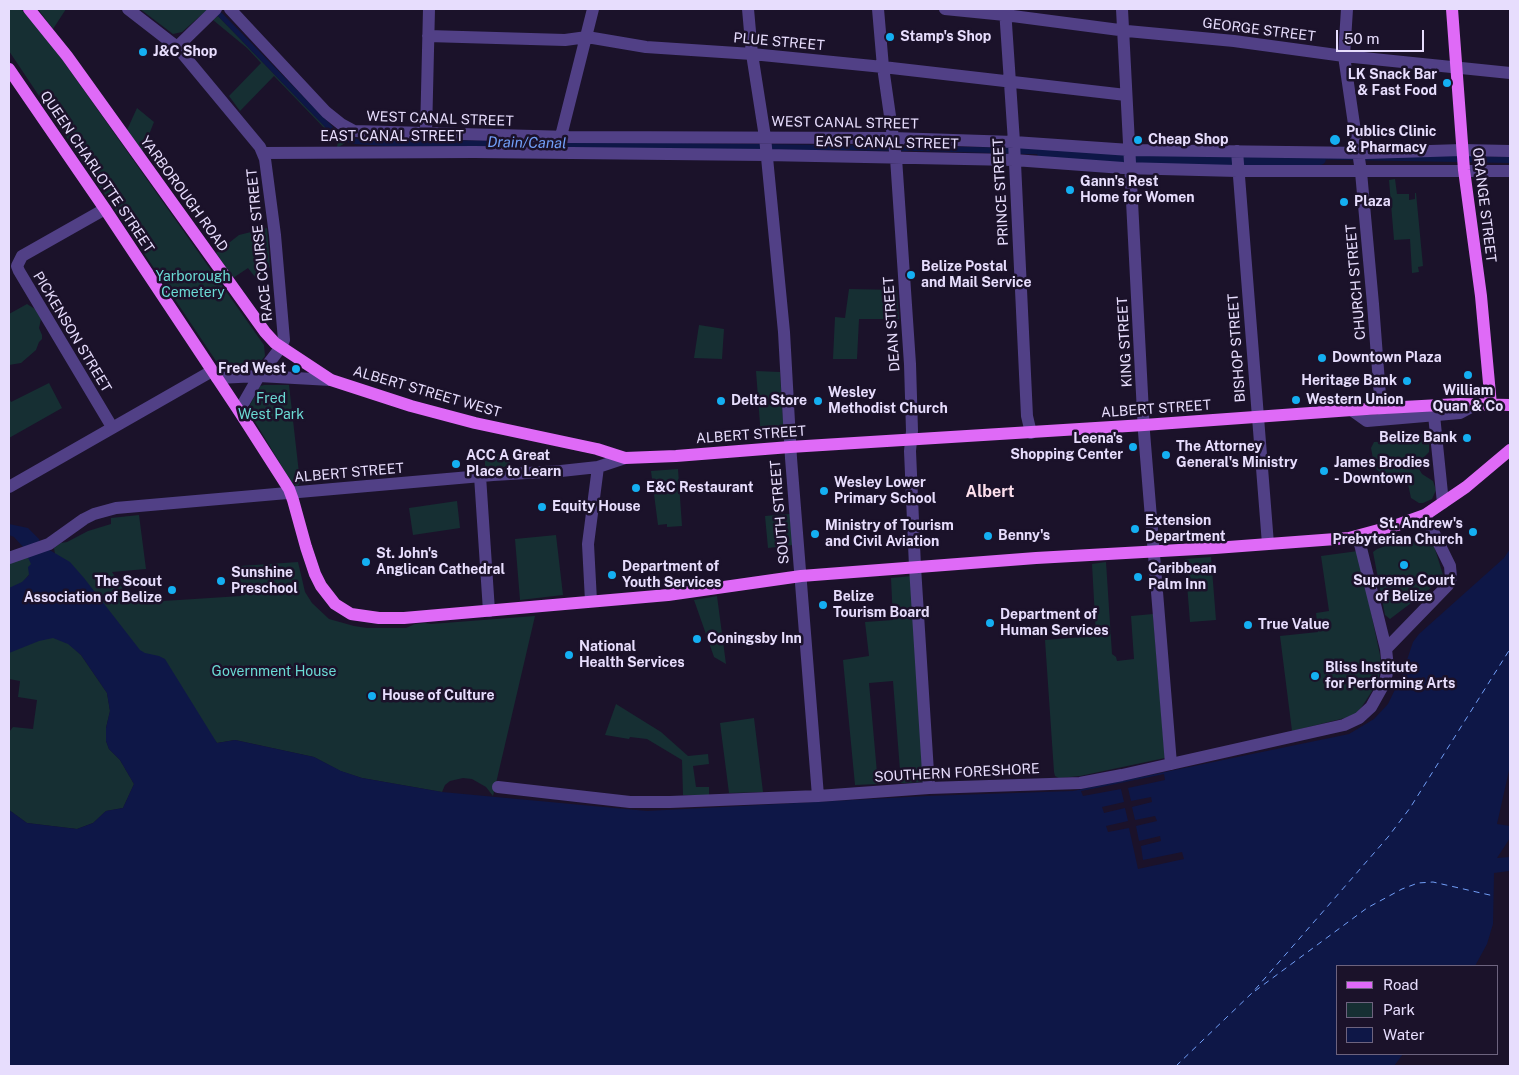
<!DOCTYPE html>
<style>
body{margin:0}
#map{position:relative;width:1519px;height:1075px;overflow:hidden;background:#1b122a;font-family:"Public Sans",sans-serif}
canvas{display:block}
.frame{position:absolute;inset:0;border:10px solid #e7ddfd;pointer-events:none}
.legend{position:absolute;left:1336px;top:965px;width:162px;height:90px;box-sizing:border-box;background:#1b122a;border:1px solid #6d637e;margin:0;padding:6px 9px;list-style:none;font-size:15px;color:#e7ddfd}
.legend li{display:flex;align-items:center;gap:10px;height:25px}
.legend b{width:25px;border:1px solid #6d637e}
.scale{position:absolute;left:1336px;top:30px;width:88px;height:22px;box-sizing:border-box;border:2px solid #e7ddfd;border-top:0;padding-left:6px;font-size:15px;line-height:18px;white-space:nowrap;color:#e7ddfd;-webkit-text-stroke:4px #1b122a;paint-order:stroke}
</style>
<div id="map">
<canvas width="1519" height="1075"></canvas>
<div class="frame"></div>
<ul class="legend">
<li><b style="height:6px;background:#df6af7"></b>Road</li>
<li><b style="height:14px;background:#162f33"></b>Park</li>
<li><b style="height:14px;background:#0e1747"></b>Water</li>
</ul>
<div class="scale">50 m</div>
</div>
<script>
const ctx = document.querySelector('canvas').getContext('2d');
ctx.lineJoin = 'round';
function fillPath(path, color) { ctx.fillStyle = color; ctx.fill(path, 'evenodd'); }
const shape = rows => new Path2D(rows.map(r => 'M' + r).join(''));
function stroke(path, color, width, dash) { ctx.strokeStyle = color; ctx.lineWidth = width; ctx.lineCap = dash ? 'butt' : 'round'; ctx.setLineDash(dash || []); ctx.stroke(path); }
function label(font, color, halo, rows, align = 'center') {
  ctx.font = font + ' "Public Sans",sans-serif'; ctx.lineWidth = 5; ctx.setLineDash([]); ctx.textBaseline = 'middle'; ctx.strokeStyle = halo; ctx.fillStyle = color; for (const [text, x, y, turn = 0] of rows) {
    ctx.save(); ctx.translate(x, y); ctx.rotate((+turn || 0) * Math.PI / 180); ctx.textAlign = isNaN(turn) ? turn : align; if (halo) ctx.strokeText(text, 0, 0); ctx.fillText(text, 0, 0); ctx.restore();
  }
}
fillPath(shape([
 [9,9,21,9,47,38,264,345,265,356,257,366,229,367,216,361,9,51],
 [38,9,66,9,53,29],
 [140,9,208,9,182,32,173,34],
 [218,16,328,130,347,142,337,148,338,139,328,132,274,76,240,111,229,96,261,63,247,48,213,20],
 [137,108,154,122,142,152,127,130],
 [1395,179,1397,194,1409,194,1409,200,1415,199,1415,193,1416,193,1423,266,1418,267,1419,272,1412,273,1410,239,1394,240,1389,180],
 [267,228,270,267,255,277,248,268,233,278,216,253,239,235],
 [849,289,897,290,899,319,859,319,857,359,833,359,835,317,845,318],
 [27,304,35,309,41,319,39,328,42,335,42,339,39,342,36,350,21,363,9,365,9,314],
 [699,325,724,329,722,359,694,358],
 [756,371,780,372,784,436,761,437],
 [49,383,62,408,9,438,9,398,11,402],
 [264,385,289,385,300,482,298,486,293,485,251,415,250,405,260,386],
 [1411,433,1416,433,1424,435,1429,443,1429,452,1420,461,1419,469,1422,474,1433,481,1436,490,1432,499,1423,503,1419,503,1411,498,1408,484,1404,478,1400,476,1387,477,1377,470,1374,464,1371,448,1374,442,1398,441],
 [485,454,510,455,510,467,485,467],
 [678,469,682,526,667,527,667,524,658,525,651,471],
 [457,501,460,528,413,535,409,508],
 [790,514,793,545,768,548,765,516],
 [139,515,146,569,112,572,132,603,241,596,240,566,298,562,305,592,312,603,329,619,354,626,367,628,406,628,415,624,425,623,431,624,535,616,493,796,486,787,472,779,463,778,450,781,445,785,442,792,362,778,340,771,314,757,235,740,217,743,149,667,55,554,54,548,61,543,67,542,88,531,111,524,111,518],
 [1425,532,1428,532,1431,536,1444,578,1390,619,1385,615,1373,552,1377,549],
 [556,535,563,595,520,600,515,539],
 [1358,551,1380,655,1381,664,1378,682,1361,708,1355,714,1345,718,1292,731,1280,636,1318,632,1316,613,1329,611,1321,556],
 [26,556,39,563,9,598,9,561],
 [1211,557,1216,620,1190,622,1185,559],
 [1106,562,1112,654,1116,657,1117,661,1134,659,1131,616,1153,614,1165,758,1080,776,1059,778,1055,776,1054,772,1045,640,1096,636,1092,564],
 [912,576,925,782,901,783,893,681,869,683,878,784,855,785,843,660,869,656,865,622,893,620,891,578],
 [717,596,726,664,714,657,694,600],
 [35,613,81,655,107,693,110,711,106,728,106,741,109,749,120,760,134,784,123,808,106,811,93,823,77,829,27,823,9,810,9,732,13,727,33,729,37,700,18,697,20,681,9,679,9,628],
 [616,704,661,732,688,756,708,754,709,764,693,766,696,787,709,787,709,795,683,795,682,760,647,739,630,737,629,739,605,735],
 [754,718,763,792,729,793,720,723]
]), '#162f33');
fillPath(shape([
 [209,9,217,9,223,14,336,130,342,134,357,139,918,146,1479,156,1510,157,1510,163,1027,154,919,151,385,146,355,144,347,142,328,130,219,17],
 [9,524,28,528,39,539,41,545,70,562,84,578,140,650,145,653,159,656,165,659,217,743,235,740,314,757,341,771,362,778,442,792,647,811,927,796,1073,791,1349,734,1374,719,1388,704,1402,675,1413,642,1419,634,1504,558,1510,549,1510,766,1497,824,1510,826,1510,838,1497,858,1510,857,1510,867,1509,871,1494,873,1493,924,1487,944,1475,966,1338,966,1338,1054,1403,1054,1394,1066,9,1066,9,810,27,823,77,829,93,823,106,811,123,808,134,784,120,760,109,749,106,741,106,728,110,711,107,693,81,655,68,644,53,638,39,641,9,653,9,588,22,582,29,575,28,567,31,564,23,547,14,537,9,535]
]), '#0e1747');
fillPath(shape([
 [1164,774,1165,780,1128,788,1131,801,1151,797,1152,802,1132,807,1135,820,1155,816,1157,821,1136,826,1139,841,1160,836,1161,841,1141,846,1143,860,1182,852,1184,859,1138,869,1129,828,1108,832,1106,826,1128,821,1125,808,1104,813,1102,807,1124,802,1121,789,1083,796,1081,791]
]), '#1b122a');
stroke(shape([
 [1043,153,1140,160,1228,161,1320,159]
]), '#0e1747', 12);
stroke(shape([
 [1255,991,1367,908,1402,889,1418,883,1433,882,1494,896],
 [1176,1066,1252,993,1388,837,1410,808,1510,649]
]), '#719ef7', 1, [6, 5]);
stroke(shape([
 [128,9,177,47,260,147,265,159,275,235,284,340,281,347,259,376,239,411],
 [230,9,326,112,341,124,354,131,569,137,892,138,1014,142,1130,150,1366,153,1462,150,1510,151],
 [748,9,752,54,765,137,784,332,791,458,818,796],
 [878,9,883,67,896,158,910,364,912,431,910,451,915,567,929,788],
 [945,9,1005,15,1127,31,1234,41,1344,56,1510,73],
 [1005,9,1014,142,1027,416,1031,433],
 [1122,9,1144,432,1171,764],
 [1347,9,1344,56,1361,172,1373,304,1381,409],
 [428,36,565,40,587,37,646,47,752,54,883,67,1126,95],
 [177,47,216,9],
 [426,134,429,9],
 [559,144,593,9],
 [1237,151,1268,544],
 [263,153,474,152,766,155,1014,160,1123,168,1237,171,1510,171],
 [105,209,22,256,17,266,19,271,112,427],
 [217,378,259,376,331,380],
 [1353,411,1367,421,1460,413,1475,405],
 [1434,415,1443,503],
 [480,476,489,611],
 [9,487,212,371],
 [9,558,49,544,84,519,94,514,116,508,493,475,561,471,598,467,625,458],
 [591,601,588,544,598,467],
 [1386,649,1448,585,1451,578,1450,566,1425,515],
 [498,787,630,802,670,802,818,796,929,788,1080,783,1122,775,1344,725,1359,718,1371,707,1385,682,1388,668,1386,649,1358,536]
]), '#514086', 12);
stroke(shape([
 [29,9,67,56,265,332,275,343,331,380,411,406,475,423,597,449,625,458,676,456,790,447,1144,425,1366,409,1459,404,1510,405],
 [1452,9,1464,170,1481,296,1491,405],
 [9,69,105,209,239,411,289,489,293,500,306,547,315,574,321,586,335,604,351,614,379,618,404,618,668,595,801,576,1036,558,1215,548,1349,538,1397,525,1425,515,1466,487,1510,450]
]), '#df6af7', 12);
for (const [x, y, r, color] of [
 [890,37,5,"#14aff2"],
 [143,52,5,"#14aff2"],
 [1447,83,5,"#14aff2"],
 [1138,140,5,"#14aff2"],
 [1335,140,6,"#14aff2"],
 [1070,190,5,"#14aff2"],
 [1344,202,5,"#14aff2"],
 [911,275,5,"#14aff2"],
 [1322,358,5,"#14aff2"],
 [296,369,5,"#14aff2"],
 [1468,375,5,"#14aff2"],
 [1407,381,5,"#14aff2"],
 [1296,400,5,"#14aff2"],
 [721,401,5,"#14aff2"],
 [818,401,5,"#14aff2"],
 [1467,438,5,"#14aff2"],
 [1133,447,5,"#14aff2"],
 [1166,455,5,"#14aff2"],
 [456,464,5,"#14aff2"],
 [1324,471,5,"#14aff2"],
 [636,488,5,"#14aff2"],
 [824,491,5,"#14aff2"],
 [542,507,5,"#14aff2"],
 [1135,529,5,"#14aff2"],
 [1473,532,5,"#14aff2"],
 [815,534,5,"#14aff2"],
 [988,536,5,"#14aff2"],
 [366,562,5,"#14aff2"],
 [1404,565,5,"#14aff2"],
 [612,575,5,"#14aff2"],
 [1138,577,5,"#14aff2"],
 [221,581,5,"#14aff2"],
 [172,590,5,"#14aff2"],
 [823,605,5,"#14aff2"],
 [990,623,5,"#14aff2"],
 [1248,625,5,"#14aff2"],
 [697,639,5,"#14aff2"],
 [569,655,5,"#14aff2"],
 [1315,676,5,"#14aff2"],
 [372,696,5,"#14aff2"]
]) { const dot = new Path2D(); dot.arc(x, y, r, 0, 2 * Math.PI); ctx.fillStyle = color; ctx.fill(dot); stroke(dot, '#1b122a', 2); }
label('14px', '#e7ddfd', '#1b122a', [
 ["GEORGE STREET",1259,30,7],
 ["PLUE STREET",779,42,5],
 ["WEST CANAL STREET",440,119,2],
 ["WEST CANAL STREET",845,123,1],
 ["EAST CANAL STREET",392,137],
 ["EAST CANAL STREET",887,143,1],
 ["QUEEN CHARLOTTE STREET",97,172,56],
 ["PRINCE STREET",1001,192,-93],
 ["YARBOROUGH ROAD",184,194,54],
 ["ORANGE STREET",1484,205,83],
 ["RACE COURSE STREET",260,245,-96],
 ["CHURCH STREET",1356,282,-95],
 ["DEAN STREET",892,324,-94],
 ["PICKENSON STREET",72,332,59],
 ["KING STREET",1125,342,-93],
 ["BISHOP STREET",1237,348,-94],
 ["ALBERT STREET WEST",427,392,16],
 ["ALBERT STREET",1156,409,-4],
 ["ALBERT STREET",751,435,-4],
 ["ALBERT STREET",349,473,-5],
 ["SOUTH STREET",780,512,-95],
 ["SOUTHERN FORESHORE",957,773,-3]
]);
label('bold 14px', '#e7ddfd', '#1b122a', [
 ["Stamp's Shop",900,37],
 ["J&C Shop",153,52],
 ["LK Snack Bar",1437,75,"right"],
 ["& Fast Food",1437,91,"right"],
 ["Publics Clinic",1346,132],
 ["& Pharmacy",1346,148],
 ["Cheap Shop",1148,140],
 ["Gann's Rest",1080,182],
 ["Home for Women",1080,198],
 ["Plaza",1354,202],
 ["Belize Postal",921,267],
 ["and Mail Service",921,283],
 ["Downtown Plaza",1332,358],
 ["Fred West",286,369,"right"],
 ["Heritage Bank",1397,381,"right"],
 ["William",1468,391,"center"],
 ["Quan & Co",1468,407,"center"],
 ["Wesley",828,393],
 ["Methodist Church",828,409],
 ["Western Union",1306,400],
 ["Delta Store",731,401],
 ["Belize Bank",1457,438,"right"],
 ["Leena's",1123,439,"right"],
 ["Shopping Center",1123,455,"right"],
 ["The Attorney",1176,447],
 ["General's Ministry",1176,463],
 ["ACC A Great",466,456],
 ["Place to Learn",466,472],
 ["James Brodies",1334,463],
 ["- Downtown",1334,479],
 ["Wesley Lower",834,483],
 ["Primary School",834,499],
 ["E&C Restaurant",646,488],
 ["Equity House",552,507],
 ["Extension",1145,521],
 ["Department",1145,537],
 ["St. Andrew's",1463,524,"right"],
 ["Prebyterian Church",1463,540,"right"],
 ["Ministry of Tourism",825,526],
 ["and Civil Aviation",825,542],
 ["Benny's",998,536],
 ["St. John's",376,554],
 ["Anglican Cathedral",376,570],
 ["Department of",622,567],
 ["Youth Services",622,583],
 ["Caribbean",1148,569],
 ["Palm Inn",1148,585],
 ["Sunshine",231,573],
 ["Preschool",231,589],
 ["Supreme Court",1404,581,"center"],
 ["of Belize",1404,597,"center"],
 ["The Scout",162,582,"right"],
 ["Association of Belize",162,598,"right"],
 ["Belize",833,597],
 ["Tourism Board",833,613],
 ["Department of",1000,615],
 ["Human Services",1000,631],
 ["True Value",1258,625],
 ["Coningsby Inn",707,639],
 ["National",579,647],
 ["Health Services",579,663],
 ["Bliss Institute",1325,668],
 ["for Performing Arts",1325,684],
 ["House of Culture",382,696]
], 'left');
label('14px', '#6bdbd5', '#1b122a', [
 ["Yarborough",193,277],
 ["Cemetery",193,293],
 ["Fred",271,399],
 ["West Park",271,415],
 ["Government House",274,672]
]);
label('italic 15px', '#719ef7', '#1b122a', [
 ["Drain/Canal",527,143,1]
]);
label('bold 16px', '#fddfec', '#1b122a', [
 ["Albert",990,492]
]);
</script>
